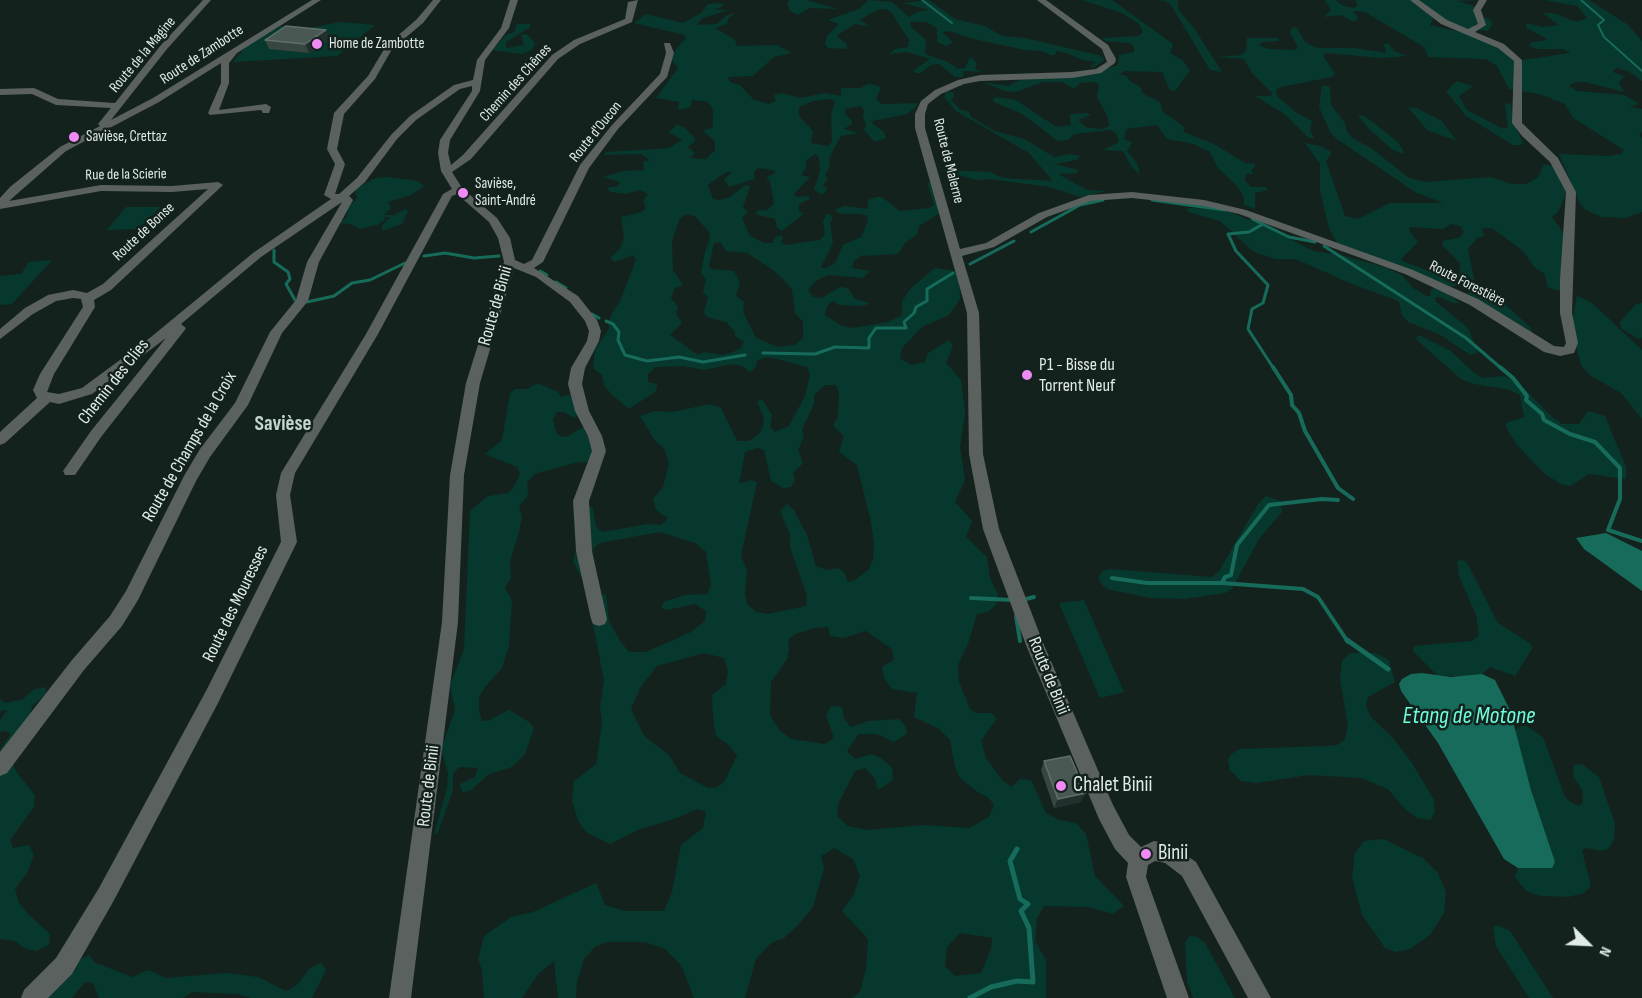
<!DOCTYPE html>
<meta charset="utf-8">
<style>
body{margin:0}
#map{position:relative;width:1642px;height:998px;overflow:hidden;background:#14221e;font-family:"Sofia Sans Condensed",sans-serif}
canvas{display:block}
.north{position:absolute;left:1558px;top:914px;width:60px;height:60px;-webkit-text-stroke:4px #14221e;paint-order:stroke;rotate:114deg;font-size:16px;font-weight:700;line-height:24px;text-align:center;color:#e0eae7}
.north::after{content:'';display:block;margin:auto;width:21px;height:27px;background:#e0eae7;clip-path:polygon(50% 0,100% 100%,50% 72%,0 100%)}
</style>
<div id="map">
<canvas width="1642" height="998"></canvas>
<div class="north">N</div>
</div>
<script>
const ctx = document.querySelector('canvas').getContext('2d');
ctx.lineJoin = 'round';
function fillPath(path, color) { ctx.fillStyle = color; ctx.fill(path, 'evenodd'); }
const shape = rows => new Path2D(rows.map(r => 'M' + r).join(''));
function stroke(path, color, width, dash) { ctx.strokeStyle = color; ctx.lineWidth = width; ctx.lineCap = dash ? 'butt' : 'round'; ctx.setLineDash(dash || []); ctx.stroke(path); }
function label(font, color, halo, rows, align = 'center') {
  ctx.font = font + ' "Sofia Sans Condensed",sans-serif'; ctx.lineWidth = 5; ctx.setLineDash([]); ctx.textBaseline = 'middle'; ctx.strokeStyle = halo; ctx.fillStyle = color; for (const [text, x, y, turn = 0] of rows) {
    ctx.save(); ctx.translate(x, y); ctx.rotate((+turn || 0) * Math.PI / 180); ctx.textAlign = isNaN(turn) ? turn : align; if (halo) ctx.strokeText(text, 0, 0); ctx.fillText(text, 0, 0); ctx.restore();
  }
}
fillPath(shape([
 [789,0,807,0,838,9,810,8,798,15,790,11,787,4],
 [868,0,892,2,909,17,917,12,929,10,903,3,929,0,955,19,985,26,1002,36,1025,38,1098,55,1104,58,1103,61,1093,68,1090,66,1096,62,1082,60,1067,53,1056,51,1055,55,1050,55,1041,51,1025,50,973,39,950,31,942,32,953,42,946,46,937,42,937,28,926,22,910,22,911,27,926,40,925,54,948,62,958,69,965,68,970,57,977,63,975,69,983,72,963,71,963,77,955,77,939,64,931,65,921,73,916,73,913,71,930,59,907,52,889,54,895,49,908,47,909,40,891,12,886,9,877,10,860,20,870,27,855,24,839,34,837,37,847,44,846,49,828,48,825,44,827,36,839,24,828,20,859,9],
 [1082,0,1112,0,1173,44,1170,53,1182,60,1190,70,1175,91,1170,90,1162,72,1125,71,1119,74,1127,76,1130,81,1141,88,1142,93,1161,103,1162,111,1183,126,1184,132,1216,145,1245,163,1255,164,1255,167,1251,170,1254,174,1246,174,1245,181,1251,187,1266,187,1268,190,1255,193,1255,209,1244,205,1244,198,1237,186,1218,168,1209,151,1190,143,1167,139,1157,125,1126,129,1124,139,1132,143,1127,151,1137,163,1140,175,1131,166,1123,151,1103,150,1119,142,1116,133,1111,130,1074,134,1068,140,1058,141,1022,114,994,102,993,99,996,97,1016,100,1056,127,1071,125,1070,114,1087,113,1091,115,1078,120,1086,127,1101,129,1109,126,1108,118,1097,97,1099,84,1094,82,1080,83,1074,89,1062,82,1043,82,1016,92,1004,91,983,82,1008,86,1020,80,1092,73,1118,65,1119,55,1134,52,1134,46,1128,43,1106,41,1102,38,1139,36,1143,32,1139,24,1122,13],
 [1152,0,1178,0,1178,9,1196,31,1222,72,1210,70,1171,5,1165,1],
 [1325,0,1335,0,1344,6,1354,8,1358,6,1355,0,1482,0,1458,1,1476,7,1474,14,1491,20,1492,25,1488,31,1466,28,1434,17,1430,25,1469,34,1492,43,1516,61,1570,53,1564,49,1538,49,1528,46,1532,42,1548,40,1527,28,1525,23,1543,27,1559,25,1542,13,1553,13,1576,22,1587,18,1577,6,1544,0,1589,0,1627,24,1642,41,1642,81,1628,71,1616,68,1613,72,1624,76,1619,83,1624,92,1585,82,1575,82,1569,86,1577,91,1624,95,1639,104,1629,107,1642,109,1642,132,1639,134,1642,138,1642,212,1626,218,1602,217,1586,210,1580,204,1559,154,1608,156,1621,154,1624,150,1573,118,1565,104,1539,94,1509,89,1497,66,1486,59,1428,57,1424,47,1365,12,1353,11,1358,18,1354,22,1341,15,1324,17,1331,10],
 [723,3,723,6,715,10,729,10,702,18,697,25,717,24,726,16,735,13,727,20,728,23,715,28,735,40,737,46,777,45,792,53,774,57,753,76,728,77,730,82,740,85,754,100,769,104,776,101,774,95,782,93,801,98,825,93,841,96,841,88,860,88,868,84,876,85,881,88,876,99,881,104,917,103,917,106,907,114,873,121,872,123,884,132,886,138,875,142,864,130,866,125,863,117,864,111,861,106,845,109,845,113,852,121,852,124,844,129,859,133,841,136,829,158,830,166,825,175,828,178,823,185,827,189,825,193,822,195,814,190,820,171,819,158,816,154,806,160,806,168,801,175,810,177,794,194,796,197,809,196,810,199,799,204,799,211,803,214,782,231,777,228,775,219,755,214,759,210,766,211,774,204,770,181,766,178,775,173,774,170,758,168,754,172,754,179,729,187,724,179,733,172,726,172,708,185,713,199,719,200,730,197,745,185,750,186,743,207,748,212,742,218,750,236,764,243,773,243,775,237,781,235,783,238,781,242,785,245,820,240,825,235,823,222,826,214,830,214,833,218,830,223,833,243,821,267,825,269,835,263,843,245,861,237,868,221,867,216,861,214,841,214,834,210,844,206,868,209,868,200,876,197,882,197,900,211,930,208,934,205,927,182,931,183,939,210,938,214,919,226,917,235,905,243,898,254,861,256,854,261,852,268,870,271,863,278,828,275,817,280,808,290,813,297,822,298,840,287,848,288,855,299,870,303,863,306,839,305,833,301,827,306,825,315,840,325,853,328,888,322,902,315,902,301,912,287,935,268,956,271,959,278,960,299,949,315,922,327,902,348,900,359,911,365,925,362,928,353,949,340,953,346,946,363,961,380,965,412,960,447,965,480,955,502,972,521,966,537,987,557,990,578,998,595,996,605,988,612,977,614,969,641,958,665,959,682,970,709,976,713,991,713,997,718,981,741,986,758,1003,781,1012,787,1020,779,1031,780,1046,813,1059,820,1076,823,1086,834,1095,876,1124,906,1113,914,1087,907,1044,906,1037,918,1035,941,1046,960,1046,998,852,998,860,992,866,969,868,939,842,911,853,896,860,876,853,859,834,848,821,856,824,868,813,907,798,925,784,938,771,943,756,959,745,998,694,998,681,965,665,949,645,942,607,942,595,947,584,959,577,982,576,998,558,998,554,961,538,974,522,998,484,998,482,970,478,959,484,936,511,917,533,912,596,883,605,905,625,911,664,911,672,892,681,845,703,828,706,812,698,809,671,820,640,829,610,844,586,832,578,821,572,801,574,781,596,764,602,723,600,707,604,681,588,598,606,594,609,622,621,642,629,652,646,652,691,632,705,621,706,611,695,604,667,610,661,608,664,602,685,595,707,594,711,585,706,552,695,543,660,532,599,543,594,548,582,578,573,562,575,553,589,546,587,505,593,508,596,526,602,532,648,524,661,525,668,518,656,510,653,499,663,487,669,464,664,448,656,442,640,416,654,411,672,412,710,404,721,408,737,441,749,441,759,434,763,427,764,417,757,402,762,399,772,415,770,427,775,432,789,426,805,396,810,375,807,367,769,357,757,360,756,367,750,372,742,366,732,364,704,370,683,366,656,367,648,374,648,382,657,384,656,391,629,409,612,395,604,385,602,375,593,368,595,349,609,329,610,317,620,301,636,260,633,255,615,262,610,258,620,249,624,239,621,217,642,212,646,208,643,200,648,194,640,190,626,194,610,192,607,188,618,186,620,182,603,177,624,171,644,170,643,162,650,160,641,154,604,155,606,152,669,148,682,140,668,132,677,125,684,127,695,138,695,141,688,147,695,153,690,158,706,159,715,150,715,141,703,131,713,127,713,110,708,102,692,100,691,107,678,110,679,102,656,98,678,68,672,60,676,49,686,38,685,35,634,23,646,14,683,23,701,13,708,4],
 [829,99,835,101,831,116,832,142,828,146,811,143,813,131,799,116,799,107,813,101],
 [686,214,695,216,709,232,710,240,705,251,701,272,706,280,703,293,708,297,704,312,707,317,726,322,735,332,735,336,744,342,741,348,731,353,722,355,705,352,698,355,670,335,682,323,676,314,678,307,671,298,675,288,683,285,673,270,672,241,679,220],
 [720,242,726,251,747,253,773,270,787,283,792,290,795,313,803,322,803,338,795,345,778,347,756,338,743,312,744,302,736,296,740,283,734,271,711,269,709,266,714,243],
 [825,385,836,385,839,392,838,416,833,426,844,436,839,452,857,465,871,522,874,543,873,560,869,569,855,580,848,582,844,572,838,568,827,570,816,566,807,535,794,510,787,504,780,511,790,534,790,547,807,596,806,606,768,614,756,612,747,604,745,593,747,570,741,556,757,482,750,480,739,484,745,452,757,448,764,450,771,481,783,488,791,487,795,480,793,473,803,463,798,450,804,436,802,429,814,404,814,395],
 [828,627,830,636,843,638,866,631,892,649,894,660,882,667,884,678,892,689,917,693,914,717,939,729,950,740,955,767,960,778,979,793,988,797,994,805,989,817,969,828,925,825,866,830,848,826,837,816,839,802,855,771,865,768,875,779,878,790,893,780,892,768,881,758,872,754,855,759,847,751,859,734,877,734,894,742,907,734,906,727,899,719,868,721,851,727,844,719,842,707,831,706,826,715,834,738,825,744,791,739,779,730,770,715,771,682,787,659,789,649,788,640,795,634,815,628],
 [704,653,724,658,728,671,726,684,712,695,713,716,716,736,729,745,737,756,724,782,717,787,708,788,680,773,669,755,644,736,631,709,640,688,657,666],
 [960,933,992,938,991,949,981,973,955,976,945,966,947,947],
 [340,22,375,25,337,56,233,62,246,46,280,26,309,28],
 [517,24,530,24,530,27,506,42,506,48,524,45,521,35,527,34,535,43,532,50,522,54,492,50,506,35,514,32],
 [1292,27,1297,28,1305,42,1317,48,1354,48,1386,53,1384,44,1388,43,1394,51,1407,56,1381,58,1326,53,1323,56,1335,73,1332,77,1280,87,1276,90,1277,96,1297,113,1312,121,1310,130,1314,138,1309,138,1283,113,1255,96,1271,96,1272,93,1252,73,1244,59,1217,57,1241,55,1246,51,1247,38,1278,38,1279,41,1262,42,1259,45,1268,49,1296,50,1298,47,1290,33],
 [1457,81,1473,86,1459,96,1467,110,1501,128,1508,128,1505,104,1511,103,1513,122,1523,142,1521,145,1513,145,1466,116,1446,91],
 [1322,85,1330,87,1331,105,1345,123,1346,130,1352,138,1371,148,1409,178,1426,182,1492,177,1511,184,1526,184,1538,177,1544,164,1553,166,1566,183,1565,196,1558,212,1552,217,1563,232,1564,239,1560,291,1547,287,1545,274,1534,267,1523,251,1492,228,1482,228,1484,236,1477,238,1468,249,1474,279,1472,282,1450,287,1337,243,1329,228,1320,191,1320,164,1305,143,1320,146,1332,152,1326,161,1345,216,1358,219,1390,203,1443,203,1415,192,1337,139,1330,132,1319,107],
 [1451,224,1460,226,1464,232,1459,238,1442,241,1443,246,1460,263,1460,274,1439,275,1402,261,1401,259,1418,242,1410,232,1409,227,1443,229],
 [947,91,953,92,954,96,951,100,960,109,969,112,971,117,995,131,1024,139,1054,157,1070,154,1080,156,1077,160,1055,164,1078,170,1077,173,1058,174,1087,190,1106,191,1080,197,1050,187,990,179,977,180,939,170,990,172,1004,178,1053,181,1029,153,956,111,944,97],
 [1408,107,1416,108,1442,121,1457,141,1427,130],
 [1358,115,1365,116,1398,142,1405,154,1393,150,1369,129],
 [387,177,418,181,424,186,411,195,388,202,391,208,384,215,394,215,405,209,408,211,402,224,382,231,382,226,390,217,384,217,385,220,377,225,359,229,351,224,339,223,347,217,348,207,357,198,355,191,358,187,376,178],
 [126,207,161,207,137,229,107,230],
 [1187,208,1223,209,1273,230,1313,251,1345,256,1387,268,1403,276,1413,288,1426,296,1430,296,1431,289,1435,288,1444,291,1460,303,1453,303,1440,297,1436,297,1435,301,1468,328,1478,353,1470,355,1439,334,1408,322,1402,315,1399,302,1393,299,1352,284,1296,259,1276,259,1259,254,1250,249,1220,221,1188,212],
 [52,260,12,304,0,305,0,276,21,274,29,262],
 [1482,290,1499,299,1531,328,1532,333,1467,293],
 [1577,296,1591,302,1642,350,1642,419,1621,393,1591,376,1581,365,1571,327],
 [1642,303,1642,338,1638,339,1621,328,1620,322,1636,304],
 [1419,335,1451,351,1474,373,1483,378,1504,376,1518,382,1552,417,1562,424,1579,424,1588,411,1605,416,1626,467,1626,479,1589,474,1570,486,1561,484,1545,474,1517,445,1506,427,1506,423,1524,417,1520,395,1507,389,1474,384,1461,379,1419,342,1416,338],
 [538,383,558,392,561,397,571,394,578,415,575,418,564,412,557,412,553,420,556,432,561,437,568,436,583,427,588,430,594,453,587,462,575,463,534,474,527,483,528,496,519,506,522,517,519,532,510,561,511,578,505,587,512,601,509,646,502,668,485,687,479,697,479,712,482,721,487,721,509,710,529,722,534,728,525,754,512,767,489,774,470,791,462,792,460,784,475,777,478,768,459,767,453,773,453,790,438,832,434,835,447,788,448,773,441,749,455,710,450,685,464,649,470,511,488,496,508,493,514,487,520,474,517,467,485,454,502,440,510,393,515,389,527,389],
 [1266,496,1280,501,1282,512,1259,539,1232,589,1225,593,1185,599,1151,598,1111,590,1103,586,1098,578,1103,571,1109,569,1212,577,1219,571,1258,504],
 [1463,560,1467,563,1498,623,1531,644,1532,649,1515,676,1490,667,1482,674,1468,677,1437,675,1413,651,1414,646,1472,641,1479,635,1476,615,1459,576,1457,561],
 [1084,600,1124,692,1100,698,1059,603],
 [1350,653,1375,653,1389,660,1395,682,1368,697,1366,706,1371,717,1393,738,1412,763,1434,800,1435,813,1430,820,1417,818,1405,809,1388,789,1361,778,1309,775,1256,783,1241,781,1230,770,1228,761,1231,754,1240,749,1324,746,1337,745,1345,739,1348,726,1340,679,1342,661],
 [46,687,45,695,32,706,29,720,11,760,17,773,35,795,34,807,10,840,13,848,29,845,34,855,27,873,15,889,19,903,28,914,50,934,49,945,36,951,24,948,15,941,0,939,0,749,11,734,5,731,0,732,0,720,7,710,0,711,0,699,4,703,21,700,35,689],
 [1520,726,1527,726,1543,737,1565,797,1572,803,1579,806,1583,802,1582,790,1573,776,1574,765,1582,764,1599,777,1615,824,1614,840,1609,848,1602,851,1585,848,1582,851,1591,886,1584,893,1568,897,1541,896,1526,891,1515,877,1518,868,1552,868,1552,853,1531,790,1515,731],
 [1383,839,1423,858,1438,873,1446,892,1444,913,1430,935,1410,949,1396,952,1385,948,1362,915,1352,877,1355,853,1364,841],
 [1497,925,1510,931,1553,998,1529,998,1496,946,1493,928],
 [1190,936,1197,937,1205,943,1235,998,1193,998,1187,981,1185,942],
 [89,955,94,962,132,977,148,970,166,978,227,973,258,977,286,991,297,985,310,968,321,963,326,970,312,998,251,998,237,994,192,992,183,998,99,998,93,983,85,982,72,998,43,998,55,984,65,981,76,969,78,961]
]), '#06382e');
fillPath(shape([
 [1606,533,1642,551,1642,591,1584,549,1576,538],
 [1422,673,1451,677,1482,674,1495,680,1510,710,1531,790,1555,862,1552,868,1518,868,1504,859,1438,743,1401,691,1399,684,1402,679,1411,674]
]), '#166b5a');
stroke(shape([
 [922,0,952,23],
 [1581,0,1604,20,1598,25,1604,37,1642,71]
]), '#166b5a', 2);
stroke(shape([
 [1152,200,1225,210],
 [1252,219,1289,237,1315,242],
 [1263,224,1249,232,1228,234,1236,251,1268,285,1263,303,1252,309,1248,329,1274,369],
 [1031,232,1080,205,1103,200],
 [1324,246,1466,338,1502,369],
 [274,250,274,262,288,272,290,279,286,284,295,300],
 [424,256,445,253,474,258,499,256],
 [970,264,1014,241],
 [540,271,547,275],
 [556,282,566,288],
 [307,302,334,296,352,283,370,280,405,263],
 [592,314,599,318],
 [606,321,613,324,619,332,618,340,625,355,647,361,679,357,703,362,745,355],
 [763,353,815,354,835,347,869,348,869,338,876,328,906,328,904,322,914,313,916,307,927,301,927,289,953,273]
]), '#166b5a', 3);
stroke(shape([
 [1273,367,1291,395,1292,405,1299,413,1305,431,1338,488,1353,499],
 [1500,367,1513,378,1527,396,1526,400,1542,414,1544,420,1570,434,1595,442,1620,468,1620,499,1608,530,1642,541],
 [1112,578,1147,583,1222,583,1225,577,1231,575,1237,545,1269,505,1322,499,1338,500],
 [1222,583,1303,589,1318,597,1348,642],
 [971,598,1012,600],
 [1026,599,1034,597],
 [1016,616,1020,641]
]), '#166b5a', 4);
stroke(shape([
 [1347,640,1388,669],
 [970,998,991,987,1017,981,1033,982,1029,928,1021,911,1028,904,1020,899,1010,861,1017,849]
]), '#166b5a', 5);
fillPath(shape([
 [203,0,211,0,167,49,111,120,153,98,312,0,321,0,237,53,229,63,229,83,219,110,266,104,271,107,269,113,263,113,261,110,210,115,208,113,221,83,221,63,159,102,66,151,9,201,101,185,172,186,218,182,223,185,111,290,94,300,95,307,54,374,47,392,59,394,82,388,151,337,253,253,331,199,324,195,335,164,327,149,334,113,368,76,386,46,417,19,433,0,441,0,423,23,392,49,375,79,344,114,337,149,345,164,335,194,339,194,357,178,391,135,410,116,454,85,473,80,477,60,501,28,510,0,518,0,509,28,485,60,480,91,450,140,448,153,451,165,463,155,552,55,574,40,625,19,628,2,638,0,632,22,580,44,558,59,471,159,452,172,462,188,497,218,510,238,515,260,524,264,532,260,580,165,612,125,660,74,666,53,664,43,670,43,674,53,667,77,618,129,589,168,543,262,534,268,578,296,597,320,601,331,599,341,585,368,582,384,589,411,602,436,606,451,589,501,592,551,607,619,605,624,599,626,593,624,591,619,576,551,573,501,592,451,588,436,575,411,568,384,571,368,587,341,589,331,585,321,570,302,536,277,514,268,480,383,464,475,458,622,411,998,389,998,442,622,450,475,466,383,504,262,498,238,489,222,457,194,452,196,378,334,295,473,290,495,297,542,218,703,113,902,72,974,48,998,21,998,24,990,56,958,99,888,206,691,281,542,276,495,281,473,366,334,443,194,452,189,441,171,438,153,440,140,472,91,472,86,460,89,416,120,397,139,365,182,349,196,353,200,319,262,308,301,282,333,248,405,210,457,196,481,138,600,122,626,84,670,7,773,0,776,0,752,72,660,110,616,126,591,184,476,200,449,235,403,270,332,296,300,307,262,342,202,261,257,181,324,186,328,184,331,101,437,75,475,65,475,63,471,91,431,166,338,92,394,59,404,50,402,5,443,0,445,0,432,37,398,33,390,40,374,83,307,81,299,73,298,56,301,33,314,0,339,0,329,25,308,48,295,73,290,87,293,103,284,208,189,172,192,101,191,0,209,0,198,10,187,60,147,100,126,98,124,111,108,56,105,32,94,0,95,0,89,34,88,58,99,115,103,161,45,203,0],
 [1037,0,1046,0,1108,45,1116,59,1115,63,1101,73,1072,78,980,81,964,84,941,94,928,104,925,114,925,128,960,249,986,243,1039,213,1089,195,1132,192,1204,200,1246,210,1413,270,1478,299,1554,346,1564,347,1566,343,1560,313,1560,279,1566,192,1550,162,1522,136,1512,123,1514,61,1498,48,1441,24,1410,0,1419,0,1447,20,1468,29,1478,24,1473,10,1479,0,1487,0,1481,10,1486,25,1475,32,1504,44,1522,60,1522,123,1558,158,1576,192,1572,313,1578,343,1574,353,1560,356,1544,352,1470,305,1405,274,1239,214,1204,206,1132,198,1091,201,1047,217,994,247,962,256,979,313,983,454,999,529,1044,645,1113,805,1129,835,1141,847,1154,841,1170,844,1196,862,1271,998,1248,998,1182,876,1165,863,1155,861,1148,865,1146,877,1189,998,1167,998,1126,877,1128,863,1115,849,1099,819,1026,645,983,529,969,454,967,313,915,128,915,114,921,101,935,90,958,80,980,75,1072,72,1096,69,1107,62,1102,49,1037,0]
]), '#5a615f');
fillPath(shape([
 [330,39,309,53,269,49,265,40],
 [1044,761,1081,802,1054,808,1041,770]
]), '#374641');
fillPath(shape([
 [326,30,330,39,309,53,305,44],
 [1086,793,1081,802,1054,808,1058,799]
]), '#21302c');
const building = shape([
 [286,26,326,30,305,44,265,40,286,26],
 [1070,756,1086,793,1058,799,1044,761,1070,756]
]);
fillPath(building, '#495853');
stroke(building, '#616f6a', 1.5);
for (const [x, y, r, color] of [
 [317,44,6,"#f08bf5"],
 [74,137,6,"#f08bf5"],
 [463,193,6,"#f08bf5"],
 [1027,375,6,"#f08bf5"],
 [1061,786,6,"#f08bf5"],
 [1146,854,6,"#f08bf5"]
]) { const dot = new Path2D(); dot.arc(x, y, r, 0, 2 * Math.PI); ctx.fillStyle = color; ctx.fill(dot); stroke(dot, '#14221e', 2); }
label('15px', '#e0eae7', '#14221e', [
 ["Home de Zambotte",329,44],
 ["Savièse, Crettaz",86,137],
 ["Savièse,",475,184],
 ["Saint-André",475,201]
], 'left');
label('15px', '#e0eae7', '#14221e', [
 ["Route de la Magine",143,55,-50],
 ["Route de Zambotte",202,55,-33],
 ["Chemin des Chênes",516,83,-48],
 ["Route d'Oucon",596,132,-51],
 ["Route de Malerne",948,161,76],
 ["Rue de la Scierie",126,175,-1],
 ["Route de Bonse",144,232,-43],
 ["Route Forestière",1467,284,27]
]);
label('18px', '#e0eae7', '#14221e', [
 ["Route de Binii",496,306,-74],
 ["Chemin des Clies",114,382,-52],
 ["Route de Champs de la Croix",190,447,-60],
 ["Route des Mouresses",236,604,-64],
 ["Route de Binii",1048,676,68],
 ["Route de Binii",429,786,-83]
]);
label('18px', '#e0eae7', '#14221e', [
 ["P1 - Bisse du",1039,365],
 ["Torrent Neuf",1039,386]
], 'left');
label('bold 21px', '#c3d6d0', '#14221e', [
 ["Savièse",283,425]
]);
label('21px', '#e0eae7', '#14221e', [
 ["Chalet Binii",1073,786],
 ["Binii",1158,854]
], 'left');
label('italic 24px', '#6efddc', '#14221e', [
 ["Etang de Motone",1469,717]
]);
</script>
